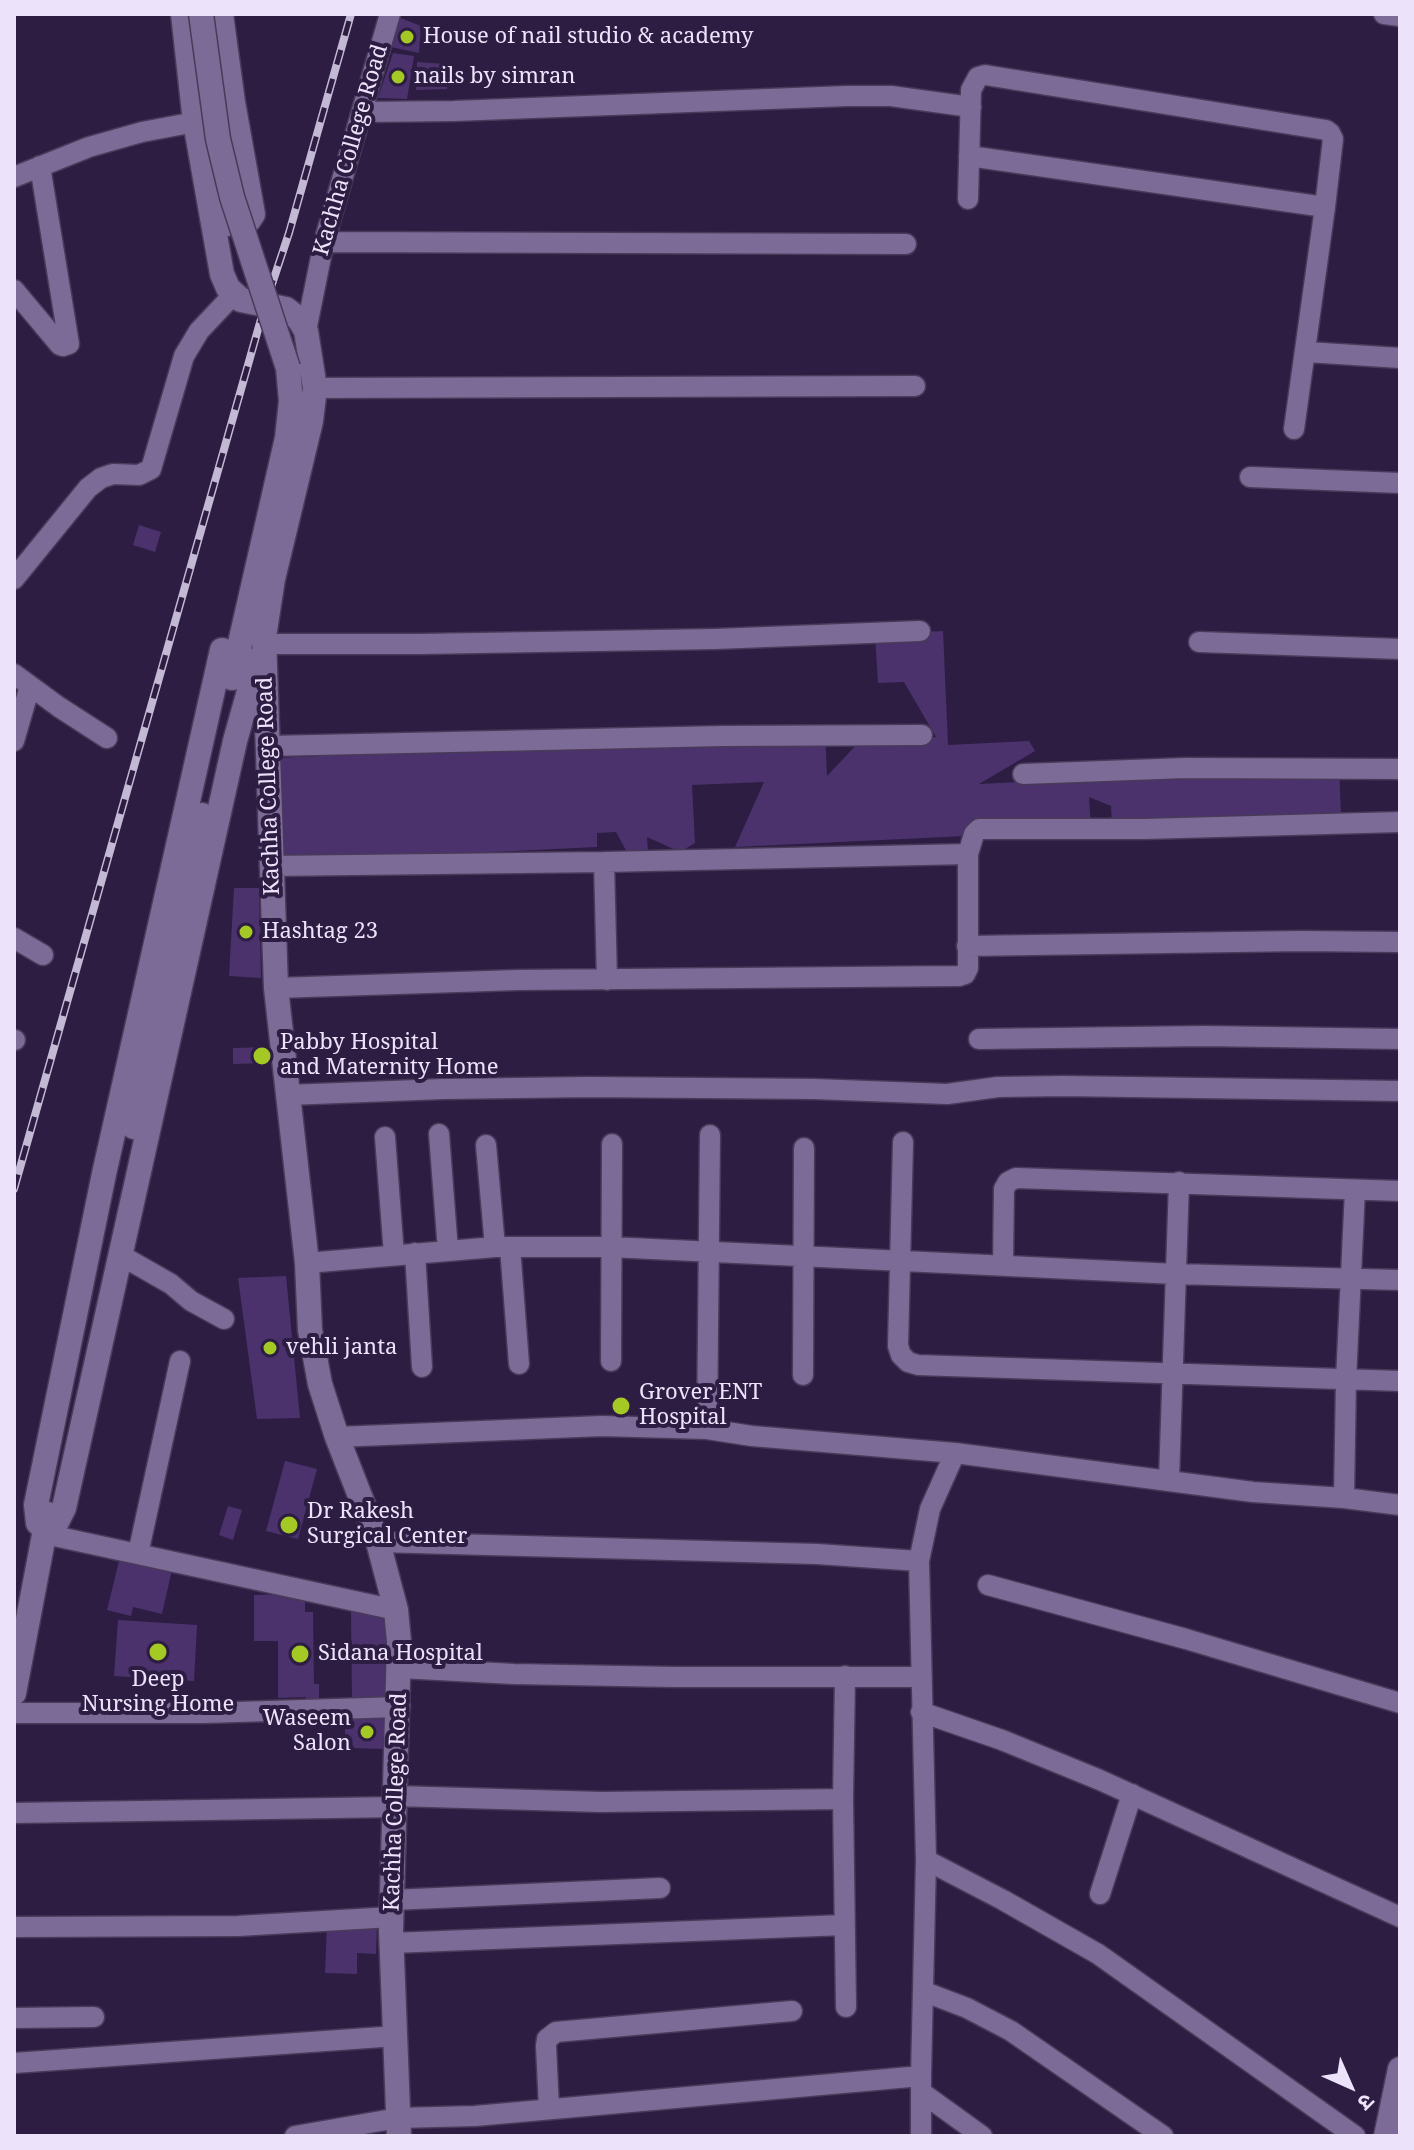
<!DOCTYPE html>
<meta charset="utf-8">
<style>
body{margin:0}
#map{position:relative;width:1414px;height:2150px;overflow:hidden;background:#2d1d42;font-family:"Noto Serif","Noto Sans Devanagari",serif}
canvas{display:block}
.frame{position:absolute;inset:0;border:16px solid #ece3fb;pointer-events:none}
.north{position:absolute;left:1310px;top:2046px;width:80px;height:80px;-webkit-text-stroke:6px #2d1d42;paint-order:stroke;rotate:135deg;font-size:22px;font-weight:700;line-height:32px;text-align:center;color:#ece3fb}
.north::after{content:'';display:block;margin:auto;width:28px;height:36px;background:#ece3fb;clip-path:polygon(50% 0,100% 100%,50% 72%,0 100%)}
</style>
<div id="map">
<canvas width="1414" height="2150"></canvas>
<div class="frame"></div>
<div class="north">उ</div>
</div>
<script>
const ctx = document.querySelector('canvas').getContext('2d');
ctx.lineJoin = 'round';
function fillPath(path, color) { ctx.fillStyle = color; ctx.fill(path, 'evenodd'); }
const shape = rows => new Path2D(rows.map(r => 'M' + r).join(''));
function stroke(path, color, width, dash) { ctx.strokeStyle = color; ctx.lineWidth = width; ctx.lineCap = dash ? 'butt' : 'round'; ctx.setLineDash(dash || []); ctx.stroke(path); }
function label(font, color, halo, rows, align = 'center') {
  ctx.font = font + ' "Noto Serif",serif'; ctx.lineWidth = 8; ctx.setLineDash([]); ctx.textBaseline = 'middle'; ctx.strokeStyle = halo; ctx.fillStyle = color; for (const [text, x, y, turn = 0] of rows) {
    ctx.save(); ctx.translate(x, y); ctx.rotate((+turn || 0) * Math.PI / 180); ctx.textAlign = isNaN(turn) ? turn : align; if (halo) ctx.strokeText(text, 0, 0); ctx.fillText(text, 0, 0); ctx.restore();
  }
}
fillPath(shape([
 [398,17,421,26,419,53,391,47],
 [393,53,414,56,407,99,378,98],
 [417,62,445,64,447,89,416,90],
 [139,525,161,532,155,552,133,545],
 [943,631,948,745,1029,741,1035,751,979,784,1339,766,1341,814,1112,825,1111,806,1089,797,1091,830,735,847,764,782,692,785,695,843,680,852,647,837,648,853,628,854,616,832,597,833,597,847,283,862,278,758,825,731,827,776,860,741,936,737,904,682,878,683,875,634],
 [234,888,259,888,261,978,229,976],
 [269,1047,269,1063,233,1064,233,1048],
 [286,1276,300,1418,257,1419,238,1278],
 [617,1398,628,1399,628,1415,617,1415],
 [285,1461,317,1469,298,1539,266,1531],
 [228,1506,242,1510,233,1540,219,1535],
 [121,1553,173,1565,162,1614,133,1607,131,1616,107,1610],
 [305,1594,305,1612,313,1612,314,1684,319,1684,319,1709,306,1709,306,1697,278,1698,278,1641,254,1641,254,1595],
 [351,1611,390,1619,392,1699,352,1699],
 [118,1620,197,1625,194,1681,114,1676],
 [390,1713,388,1749,345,1748,345,1716],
 [327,1924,377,1926,376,1954,357,1953,357,1974,325,1973]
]), '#4b326c');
const minor = shape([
 [1384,14,1400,16],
 [362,112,454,111,847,96,891,96,971,107],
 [969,156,1325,207],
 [14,177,89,147,142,132,195,122],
 [968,199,971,90,978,77,985,75,1326,130,1330,133,1333,139,1325,207,1294,429],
 [324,242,906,244],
 [14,290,60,345,63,346,69,344,40,166],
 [306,331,324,242,390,14],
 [1307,352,1400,358],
 [315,388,915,386],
 [1250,477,1400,483],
 [14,579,88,488,101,478,113,474,139,475,151,469,184,356,199,331,233,295],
 [1199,642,1400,649],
 [265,644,420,644,715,639,920,631],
 [14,674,59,707,107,738],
 [14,741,30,686],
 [269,746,723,736,922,735],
 [1023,774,1186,768,1400,769],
 [604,862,607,980],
 [270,866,604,862,968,854],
 [14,938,43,955],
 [967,946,1301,941,1400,942],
 [276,988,518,980,959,976,965,974,968,968,968,854,974,834,979,829,1144,829,1400,822],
 [979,1039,1205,1036,1400,1039],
 [14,1040,15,1040],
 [287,1095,443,1089,589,1087,814,1089,947,1094,998,1087,1063,1086,1400,1091],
 [439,1134,448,1251],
 [385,1137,394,1255],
 [903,1142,898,1346,901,1355,908,1362,918,1365,1400,1381],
 [486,1145,495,1247],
 [510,1247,519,1364],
 [415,1253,422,1367],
 [122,1256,171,1284,191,1301,224,1319],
 [307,1263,495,1247,610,1247,1176,1274,1400,1280],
 [1003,1265,1004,1189,1008,1182,1016,1178,1400,1191],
 [611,1361,612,1144],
 [803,1375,804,1148],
 [707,1429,710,1135],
 [337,1437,602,1426,707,1429,752,1436,955,1453,1253,1492,1344,1498,1400,1505],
 [1169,1480,1179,1182],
 [1344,1498,1346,1380,1355,1190],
 [45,1534,396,1610],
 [378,1542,817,1554,919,1561,926,1860,921,2076],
 [138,1554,180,1361],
 [919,1561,930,1509,955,1453],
 [988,1585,1186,1639,1400,1703],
 [400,1668,514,1674,674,1677,921,1677],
 [845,1676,843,1799,846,2007],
 [921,1712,1002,1740,1100,1780,1400,1917],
 [14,1713,204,1713,400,1707],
 [396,1796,601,1802,843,1799],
 [14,1813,396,1807],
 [926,1860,1003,1900,1098,1954,1355,2136],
 [1100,1894,1132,1794],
 [392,1900,660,1888],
 [14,1927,238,1926,392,1917],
 [392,1943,844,1925],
 [925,1992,967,2008,1011,2031,1163,2136],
 [14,2018,94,2017],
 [14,2063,396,2036],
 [549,2108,546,2046,547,2039,556,2032,792,2011],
 [295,2136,398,2118,475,2116,921,2076,921,2092,982,2136],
 [921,2136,921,2092]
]);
const tertiary = shape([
 [183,14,195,122,222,274,228,288,241,300,286,309,299,319,306,331,315,388,311,421,273,579,264,637,276,988,307,1263,310,1330,320,1384,337,1437,378,1542,396,1610,399,1642,391,1931,399,2136],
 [221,14,233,102,253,214,249,220,222,225],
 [222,650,104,1174,36,1505,38,1523,46,1530,55,1526,64,1508,235,741,258,659],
 [232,678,287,438,291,401,288,368],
 [134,1127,202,815],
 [14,1693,48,1514],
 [1386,2136,1400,2069]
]);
stroke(minor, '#493a5a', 23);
stroke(tertiary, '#493a5a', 27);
stroke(minor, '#7c6b96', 20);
stroke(tertiary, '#7c6b96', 24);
const rail = shape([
 [14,1189,265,305,289,233,351,14]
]);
stroke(rail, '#c3b9d4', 8);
stroke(rail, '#2d1d42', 5, [15]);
const tertiaryBridge = shape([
 [201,14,218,139,232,197,288,368]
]);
stroke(tertiaryBridge, '#493a5a', 27, []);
stroke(tertiaryBridge, '#7c6b96', 24);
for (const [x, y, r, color] of [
 [407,37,8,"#a4c824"],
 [398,77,8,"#a4c824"],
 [246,932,8,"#a4c824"],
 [262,1056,10,"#a4c824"],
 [270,1348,8,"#a4c824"],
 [621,1406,10,"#a4c824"],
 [289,1525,10,"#a4c824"],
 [158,1652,10,"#a4c824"],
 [300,1654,10,"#a4c824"],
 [367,1732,8,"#a4c824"]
]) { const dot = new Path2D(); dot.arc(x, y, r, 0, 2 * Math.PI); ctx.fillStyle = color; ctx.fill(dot); stroke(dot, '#2d1d42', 3); }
label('22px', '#ece3fb', '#2d1d42', [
 ["House of nail studio & academy",423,37],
 ["nails by simran",414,77],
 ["Hashtag 23",262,932],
 ["Pabby Hospital",280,1043],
 ["and Maternity Home",280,1068],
 ["vehli janta",286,1348],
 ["Grover ENT",639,1393],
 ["Hospital",639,1418],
 ["Dr Rakesh",307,1512],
 ["Surgical Center",307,1537],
 ["Sidana Hospital",318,1654],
 ["Deep",158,1680,"center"],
 ["Nursing Home",158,1705,"center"],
 ["Waseem",351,1719,"right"],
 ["Salon",351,1744,"right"]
], 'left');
label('22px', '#ece3fb', '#2d1d42', [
 ["Kachha College Road",351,150,-74],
 ["Kachha College Road",269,786,-92],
 ["Kachha College Road",396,1802,-88]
]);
</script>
